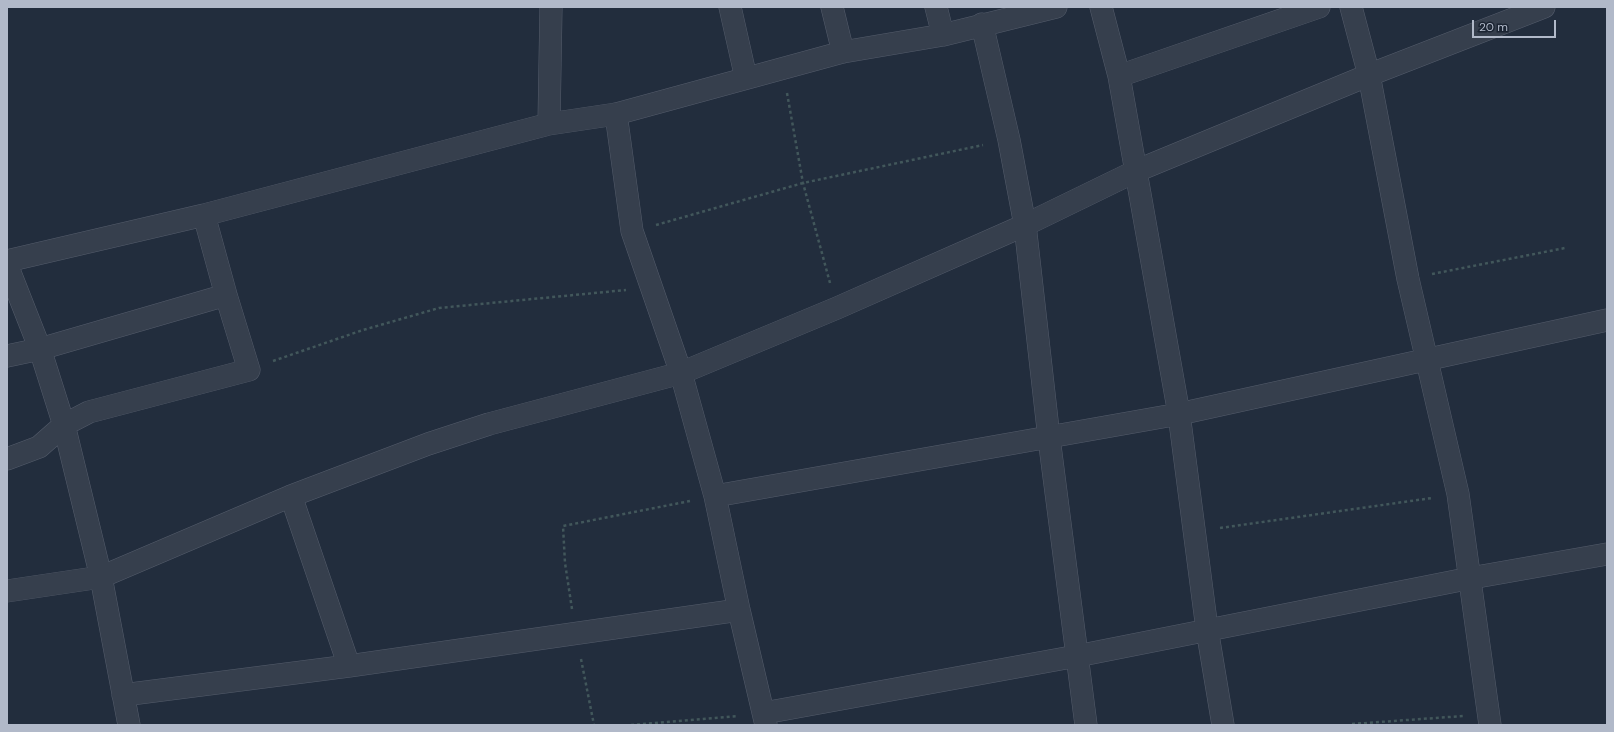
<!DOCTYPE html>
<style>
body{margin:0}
#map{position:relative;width:1614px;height:732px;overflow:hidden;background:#222d3d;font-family:"DM Sans",sans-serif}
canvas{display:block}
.frame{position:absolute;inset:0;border:8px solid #b1b9c9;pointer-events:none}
.scale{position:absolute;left:1472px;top:20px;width:84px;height:18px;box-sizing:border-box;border:2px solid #b1b9c9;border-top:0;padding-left:5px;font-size:12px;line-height:14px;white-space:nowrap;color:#b1b9c9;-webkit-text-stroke:3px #1b2432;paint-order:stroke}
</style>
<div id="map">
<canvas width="1614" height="732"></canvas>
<div class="frame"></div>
<div class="scale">20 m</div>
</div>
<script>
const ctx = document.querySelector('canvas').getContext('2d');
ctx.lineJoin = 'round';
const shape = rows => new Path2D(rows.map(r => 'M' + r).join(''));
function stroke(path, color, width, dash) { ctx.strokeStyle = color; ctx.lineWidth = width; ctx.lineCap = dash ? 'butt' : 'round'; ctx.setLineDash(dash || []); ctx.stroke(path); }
const minor = shape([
 [730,7,746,78],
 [832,7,843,52],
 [936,7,943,35],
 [1101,7,1119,76,1179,414,1207,629,1223,725],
 [1351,7,1369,75,1408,279,1458,494,1490,725],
 [982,24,1009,140,1025,225,1049,438,1086,725],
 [1119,76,1319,7],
 [616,114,632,231,681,373,715,496,739,610,766,725],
 [549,124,551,7],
 [7,261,204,215,549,124,616,114,843,52,943,35,1056,7],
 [7,265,40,349,64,425,101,577,129,725],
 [7,356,40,349,226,295],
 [7,459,39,447,64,425,89,412,249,370,226,295,204,215],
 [291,496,349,666],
 [715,496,1179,414,1607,320],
 [7,591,101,577,291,496,428,444,489,424,681,373,837,308,1025,225,1136,171,1369,75,1544,7],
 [123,695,349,666,739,610],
 [764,713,1077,656,1471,578,1607,554]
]);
stroke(minor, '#545c6b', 23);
stroke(shape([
 [787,93,803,183,830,283],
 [656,225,803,183,983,145],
 [1432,274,1565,248],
 [273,361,363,330,439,308,626,290],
 [1220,528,1432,498],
 [572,609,565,563,563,526,690,501],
 [581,659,594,725],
 [1352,724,1463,716],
 [631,725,738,716]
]), '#42575b', 2.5, [3, 3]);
stroke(minor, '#363f4d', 22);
</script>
